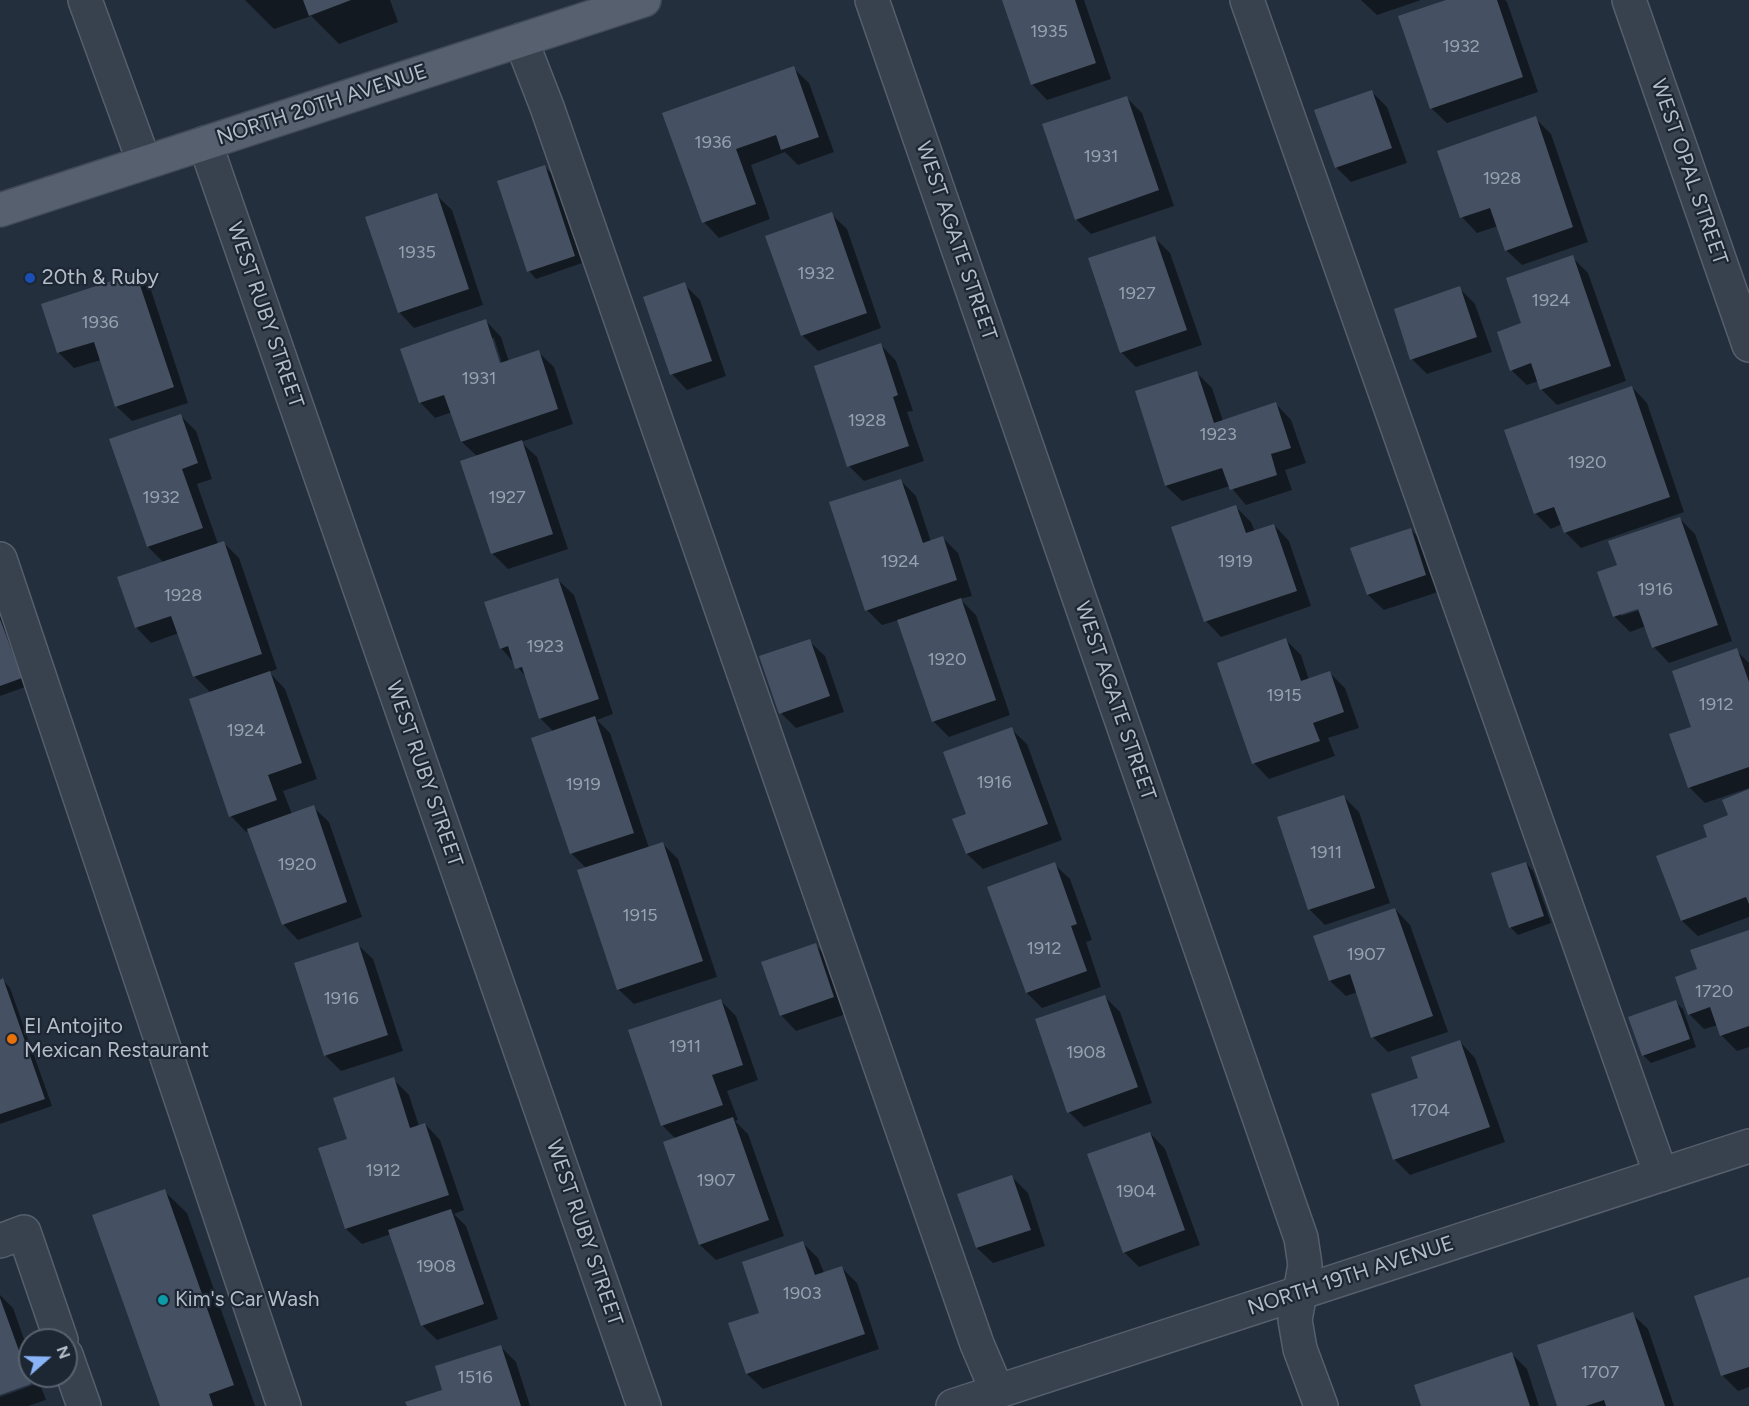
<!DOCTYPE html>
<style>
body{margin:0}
#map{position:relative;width:1749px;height:1406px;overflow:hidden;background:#242f3e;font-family:Figtree,sans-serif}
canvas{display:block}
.north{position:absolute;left:18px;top:1328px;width:60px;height:60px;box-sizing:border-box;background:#1d2633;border:2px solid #59626f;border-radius:50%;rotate:70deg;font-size:16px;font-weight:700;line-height:24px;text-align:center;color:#b4bcc9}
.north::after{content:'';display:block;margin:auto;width:21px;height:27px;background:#8ab4f8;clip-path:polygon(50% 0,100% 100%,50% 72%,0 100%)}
</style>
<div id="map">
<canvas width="1749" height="1406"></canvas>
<div class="north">N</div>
</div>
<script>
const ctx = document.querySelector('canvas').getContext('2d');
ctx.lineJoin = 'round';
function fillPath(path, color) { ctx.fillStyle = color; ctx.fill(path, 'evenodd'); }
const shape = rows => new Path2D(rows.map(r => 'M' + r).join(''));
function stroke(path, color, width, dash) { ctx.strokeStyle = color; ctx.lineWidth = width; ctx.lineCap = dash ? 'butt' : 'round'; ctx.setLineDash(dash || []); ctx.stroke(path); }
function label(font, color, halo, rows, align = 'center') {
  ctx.font = font + ' Figtree,sans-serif'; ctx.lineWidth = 4.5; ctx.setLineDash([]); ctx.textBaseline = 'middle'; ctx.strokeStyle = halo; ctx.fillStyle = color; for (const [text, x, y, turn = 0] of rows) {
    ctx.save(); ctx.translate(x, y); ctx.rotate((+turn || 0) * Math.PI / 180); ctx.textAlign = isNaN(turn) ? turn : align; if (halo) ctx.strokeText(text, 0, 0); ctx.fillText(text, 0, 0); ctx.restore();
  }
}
fillPath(shape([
 [245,0,390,0,398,22,339,44,311,16,274,29],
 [1004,0,1084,0,1111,79,1047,100,1032,84],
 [1361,0,1421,0,1377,15],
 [1451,0,1505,0,1507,2,1538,92,1447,123,1431,108],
 [793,68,809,83,834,152,798,165,785,152,751,165,770,219,719,238,704,222,664,114],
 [1372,92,1387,107,1407,163,1351,182,1336,167],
 [1126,97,1142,113,1174,206,1091,234,1076,219],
 [1535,118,1551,134,1588,242,1522,265,1506,250,1498,226,1477,233,1462,217],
 [545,167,552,174,582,263,536,279,529,271],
 [436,195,452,210,483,305,414,328,399,312],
 [831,214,847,229,881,328,818,351,802,335],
 [1154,237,1170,253,1202,345,1136,367,1121,352],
 [1572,257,1588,273,1626,381,1557,405,1541,389,1538,381,1527,385,1511,370,1523,324],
 [136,275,151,290,188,403,132,421,116,406,101,360,74,368,59,353,43,305],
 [684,284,700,300,726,376,687,390,672,374],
 [1459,288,1475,304,1492,352,1427,374,1412,359],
 [486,321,501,337,509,362,538,352,554,367,573,424,521,442,537,457,568,549,508,569,493,554,462,462,478,457,462,442,452,412,435,418,420,402],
 [491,338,494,338,504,370,501,371],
 [881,345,896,361,913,411,907,412,924,461,864,481,849,466],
 [1197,373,1212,388,1223,421,1276,404,1291,420,1306,463,1285,470,1292,490,1246,505,1230,486,1182,501,1166,486,1136,392],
 [1632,387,1647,403,1684,512,1581,548,1565,532,1562,524,1551,529,1535,513],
 [181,416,196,431,212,479,197,484,218,544,223,542,239,558,277,669,269,672,285,689,317,779,283,791,292,814,313,807,329,822,362,917,298,940,283,924,249,830,246,832,231,816,211,693,194,676,179,633,151,643,136,627,164,563,148,547],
 [900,480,916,496,931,542,943,538,958,553,972,596,960,599,976,615,1010,715,949,737,933,721,899,620,882,625,867,610],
 [1235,506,1251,522,1255,532,1274,525,1289,541,1311,606,1221,637,1206,621],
 [1679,518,1695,534,1732,641,1669,663,1654,647,1646,626,1630,632,1614,616,1619,566],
 [1645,605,1646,608,1621,616,1621,613],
 [1410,529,1426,545,1441,591,1384,610,1368,595],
 [558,580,574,595,613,714,597,720,610,733,649,848,662,843,678,859,717,977,634,1004,618,989,586,868,571,853,554,732,540,718,527,678,501,648],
 [0,607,28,686,0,696],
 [1286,640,1301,655,1309,680,1330,673,1345,688,1359,728,1328,738,1335,756,1269,779,1254,763],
 [809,641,825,656,844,712,796,728,781,713],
 [1736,650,1749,663,1749,788,1705,803,1689,787,1693,728],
 [1011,729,1027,744,1062,840,983,869,967,854,954,820,968,815],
 [1749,791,1749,917,1698,936,1682,921,1658,857,1709,838],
 [1344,797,1359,812,1390,903,1325,925,1310,910,1279,818],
 [1526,863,1533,871,1551,923,1518,935,1510,927],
 [1054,864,1070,879,1092,940,1086,942,1101,987,1042,1008,1027,993],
 [1395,909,1410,925,1448,1032,1388,1052,1373,1037,1358,992,1346,996,1330,981,1315,937],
 [1749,931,1749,1047,1737,1051,1721,1035,1718,1025,1704,1029,1689,1014,1699,970],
 [357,944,373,959,403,1051,341,1071,326,1056,296,964],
 [815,945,831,960,849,1013,796,1031,781,1015],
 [3,980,10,988,52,1106,0,1124,0,981],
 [1105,997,1120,1012,1152,1103,1084,1127,1069,1112],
 [720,1000,736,1016,758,1080,727,1091,738,1120,735,1121,748,1134,784,1236,716,1260,700,1245,665,1143,676,1139,662,1125],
 [1675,1002,1683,1009,1696,1047,1651,1063,1643,1055],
 [1460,1042,1475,1058,1505,1142,1410,1175,1394,1159,1420,1079],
 [393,1079,409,1095,419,1126,425,1124,440,1140,464,1210,454,1214,466,1226,498,1319,437,1340,422,1325,391,1234,362,1244,346,1229,320,1149,348,1139],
 [1150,1133,1165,1149,1200,1245,1139,1267,1124,1252],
 [1012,1177,1028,1193,1045,1246,993,1263,977,1248,959,1195],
 [164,1191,187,1213,255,1406,161,1406],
 [803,1243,818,1258,824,1273,841,1267,857,1283,879,1349,763,1389,747,1374,761,1314],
 [1749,1279,1749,1387,1738,1391,1723,1376,1696,1297],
 [0,1295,13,1308,30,1356,30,1376,37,1376,46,1400,28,1406,0,1406,0,1397,39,1383,38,1380,0,1394],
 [1632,1314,1648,1329,1674,1406,1559,1406],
 [501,1347,516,1362,530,1406,408,1406,444,1391],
 [1512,1354,1527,1369,1539,1406,1423,1406]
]), '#0007');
fillPath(shape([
 [303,0,351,0,309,16],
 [1002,0,1075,0,1096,63,1031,85],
 [1446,0,1497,0,1523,77,1430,109,1398,16],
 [794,66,819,137,781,150,776,135,736,149,756,204,702,223,662,113],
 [1372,90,1392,148,1335,168,1314,110],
 [1127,96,1159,190,1075,220,1042,124],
 [1536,116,1573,227,1505,251,1490,208,1460,218,1437,151],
 [545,165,575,256,527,272,497,181],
 [437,193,469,289,398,313,365,217],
 [832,212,867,313,801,336,765,236],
 [1155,236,1187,330,1120,353,1088,258],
 [1573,255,1611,366,1540,390,1531,363,1510,371,1497,332,1521,323,1506,278],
 [136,273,174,387,115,407,94,342,57,353,41,304],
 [685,282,712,361,670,375,643,297],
 [1460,286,1477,337,1410,360,1394,309],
 [486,319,500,363,539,350,558,409,461,442,444,395,419,403,400,349],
 [881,343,898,395,893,397,909,446,847,467,814,366],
 [1197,371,1214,423,1276,402,1291,448,1271,454,1277,475,1230,490,1222,468,1165,486,1135,391],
 [1632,386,1670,497,1564,533,1554,507,1534,514,1504,430],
 [181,414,198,463,182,469,203,528,147,547,109,439],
 [522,440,553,534,491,554,460,461],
 [901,479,923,543,943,536,957,580,865,611,829,502],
 [1236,505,1246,533,1274,524,1297,591,1204,622,1171,527],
 [1680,517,1718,625,1652,648,1638,609,1613,617,1597,572,1617,565,1608,541],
 [1411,528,1426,575,1367,595,1350,548],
 [224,541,262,654,193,677,171,616,135,628,117,577],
 [558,578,599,699,539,719,522,667,515,669,508,646,500,649,484,602],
 [961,598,996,700,932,722,897,620],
 [0,619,22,678,0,686],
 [1286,638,1301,681,1330,671,1344,712,1313,723,1320,741,1252,764,1217,663],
 [810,639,830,696,779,714,759,656],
 [1737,648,1749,682,1749,767,1688,788,1669,734,1691,727,1672,671],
 [270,671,302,763,268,775,277,800,229,817,189,699],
 [595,716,634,833,570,854,531,738],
 [1012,727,1048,824,966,854,952,819,966,814,943,752],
 [1749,789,1749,904,1746,897,1681,921,1656,856,1707,837,1703,825,1728,815,1722,800],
 [1344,795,1375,888,1308,910,1277,817],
 [314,805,347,902,282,925,247,829],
 [663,842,703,961,617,990,577,870],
 [1055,862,1077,924,1071,926,1087,971,1026,993,987,887],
 [1526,862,1544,916,1509,928,1491,873],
 [1395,908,1433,1016,1371,1038,1350,974,1329,981,1313,936],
 [1749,930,1749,1026,1720,1036,1710,1007,1688,1015,1675,977,1697,969,1690,950],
 [358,942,388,1035,324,1056,294,963],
 [816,943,834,997,780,1016,761,962],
 [3,978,45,1099,0,1114,0,980],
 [1105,995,1138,1087,1067,1113,1035,1019],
 [721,999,743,1065,712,1075,723,1105,661,1126,628,1030],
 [1676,1000,1690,1039,1642,1056,1628,1017],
 [1460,1040,1490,1127,1393,1160,1371,1094,1418,1078,1411,1057],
 [394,1077,410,1128,425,1123,449,1195,345,1229,318,1148,347,1139,333,1098],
 [733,1117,769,1220,699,1245,663,1142],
 [1150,1132,1185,1230,1123,1253,1087,1154],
 [1012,1175,1031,1230,976,1248,957,1194],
 [165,1189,234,1385,209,1394,213,1406,160,1406,92,1215],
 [451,1209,484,1304,421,1326,388,1230],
 [803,1241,815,1275,842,1266,865,1334,746,1374,728,1323,759,1313,742,1262],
 [1749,1277,1749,1367,1721,1376,1694,1296],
 [0,1298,31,1384,0,1395],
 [1633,1312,1665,1406,1606,1406,1604,1400,1586,1406,1557,1406,1537,1345],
 [501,1345,521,1406,407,1406,405,1402,442,1390,435,1366],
 [1512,1352,1530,1406,1421,1406,1414,1385]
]), '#455162');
const minor = shape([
 [85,0,144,162],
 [872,0,1301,1238,1305,1265,1295,1320,1300,1349,1321,1406],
 [1247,0,1661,1175],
 [1629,0,1749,345],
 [521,40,547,107,977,1344,997,1391],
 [205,143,644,1406],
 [0,559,284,1406],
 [0,1241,24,1232,61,1340],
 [66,1355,84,1406],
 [953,1406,1749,1146]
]);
const major = shape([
 [0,210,644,0]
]);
stroke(minor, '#565f6c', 36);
stroke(major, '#414a57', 36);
stroke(minor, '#38414e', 33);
stroke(major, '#56606e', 33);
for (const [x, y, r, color] of [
 [30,278,6,"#1a4fb4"],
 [12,1039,6,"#e8710a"],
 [163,1300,6,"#0f9aa8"]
]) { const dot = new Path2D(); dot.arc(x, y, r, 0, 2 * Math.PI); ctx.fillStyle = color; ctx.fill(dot); stroke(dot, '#1d2633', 2); }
label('18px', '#98a1af', null, [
 ["1935",1049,32],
 ["1932",1461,47],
 ["1936",713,143],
 ["1931",1101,157],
 ["1928",1502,179],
 ["1935",417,253],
 ["1932",816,274],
 ["1927",1137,294],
 ["1924",1551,301],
 ["1936",100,323],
 ["1931",479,379],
 ["1928",867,421],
 ["1923",1218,435],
 ["1920",1587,463],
 ["1932",161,498],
 ["1927",507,498],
 ["1924",900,562],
 ["1919",1235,562],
 ["1916",1655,590],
 ["1928",183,596],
 ["1923",545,647],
 ["1920",947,660],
 ["1915",1284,696],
 ["1912",1716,705],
 ["1924",246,731],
 ["1916",994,783],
 ["1919",583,785],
 ["1911",1326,853],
 ["1920",297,865],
 ["1915",640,916],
 ["1912",1044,949],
 ["1907",1366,955],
 ["1720",1714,992],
 ["1916",341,999],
 ["1911",685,1047],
 ["1908",1086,1053],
 ["1704",1430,1111],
 ["1912",383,1171],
 ["1907",716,1181],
 ["1904",1136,1192],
 ["1908",436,1267],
 ["1903",802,1294],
 ["1707",1600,1373],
 ["1516",475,1378]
]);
label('21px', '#b4bcc9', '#1d2633', [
 ["NORTH 20TH AVENUE",322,105,-18],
 ["WEST OPAL STREET",1689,172,71],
 ["WEST AGATE STREET",956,241,71],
 ["WEST RUBY STREET",265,315,71],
 ["WEST AGATE STREET",1115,701,71],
 ["WEST RUBY STREET",424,774,71],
 ["WEST RUBY STREET",584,1233,71],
 ["NORTH 19TH AVENUE",1351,1276,-18]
]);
label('21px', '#b4bcc9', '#1d2633', [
 ["20th & Ruby",42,278],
 ["El Antojito",24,1027],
 ["Mexican Restaurant",24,1051],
 ["Kim's Car Wash",175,1300]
], 'left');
</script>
